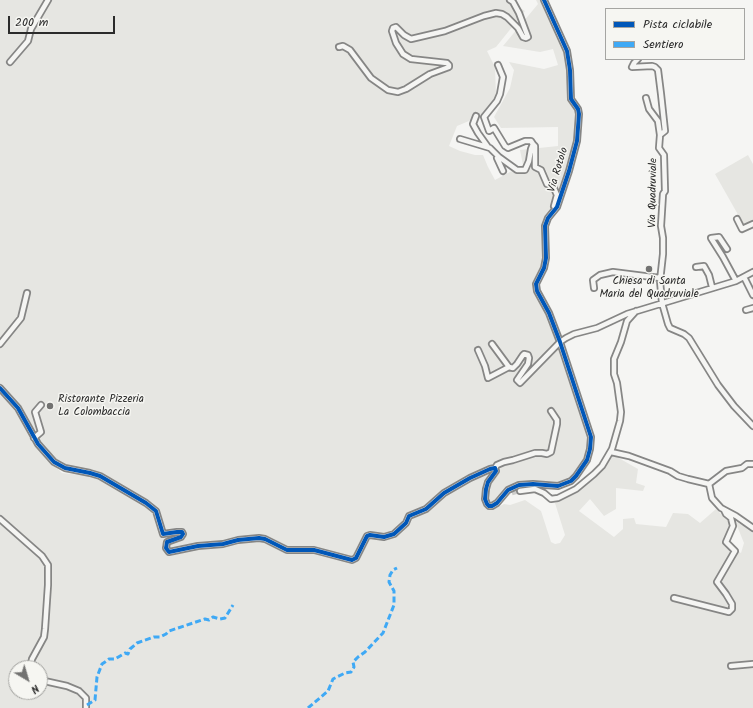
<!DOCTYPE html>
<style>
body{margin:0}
#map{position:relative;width:753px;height:708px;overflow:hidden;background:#f5f5f3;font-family:Kalam,sans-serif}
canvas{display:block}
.legend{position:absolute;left:605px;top:8px;width:140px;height:52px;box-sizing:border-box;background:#f6f6f2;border:1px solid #a5a5a2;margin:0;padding:5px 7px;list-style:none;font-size:12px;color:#2b2b2b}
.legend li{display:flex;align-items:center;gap:8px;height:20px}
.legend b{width:20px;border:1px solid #a5a5a2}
.north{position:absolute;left:8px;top:660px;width:40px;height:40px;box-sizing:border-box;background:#f6f6f2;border:1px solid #a5a5a2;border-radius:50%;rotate:142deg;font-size:11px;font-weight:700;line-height:16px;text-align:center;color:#2b2b2b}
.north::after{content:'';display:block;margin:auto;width:14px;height:18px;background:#727271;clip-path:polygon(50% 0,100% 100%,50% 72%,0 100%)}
.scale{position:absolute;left:8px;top:16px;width:107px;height:18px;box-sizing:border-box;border:2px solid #2b2b2b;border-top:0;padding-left:5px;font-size:12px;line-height:14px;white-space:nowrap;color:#2b2b2b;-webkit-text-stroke:3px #f6f6f2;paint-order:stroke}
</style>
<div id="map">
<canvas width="753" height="708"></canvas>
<ul class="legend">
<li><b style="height:5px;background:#0057b8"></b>Pista ciclabile</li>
<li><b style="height:5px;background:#3fa9f5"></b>Sentiero</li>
</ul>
<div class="north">N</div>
<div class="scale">200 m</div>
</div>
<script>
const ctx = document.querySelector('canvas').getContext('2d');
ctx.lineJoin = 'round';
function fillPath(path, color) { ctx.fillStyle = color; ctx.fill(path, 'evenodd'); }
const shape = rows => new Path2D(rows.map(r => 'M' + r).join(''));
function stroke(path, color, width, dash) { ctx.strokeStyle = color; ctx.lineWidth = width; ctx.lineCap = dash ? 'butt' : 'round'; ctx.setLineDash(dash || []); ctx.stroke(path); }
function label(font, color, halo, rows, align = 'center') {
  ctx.font = font + ' Kalam,sans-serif'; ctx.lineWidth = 3; ctx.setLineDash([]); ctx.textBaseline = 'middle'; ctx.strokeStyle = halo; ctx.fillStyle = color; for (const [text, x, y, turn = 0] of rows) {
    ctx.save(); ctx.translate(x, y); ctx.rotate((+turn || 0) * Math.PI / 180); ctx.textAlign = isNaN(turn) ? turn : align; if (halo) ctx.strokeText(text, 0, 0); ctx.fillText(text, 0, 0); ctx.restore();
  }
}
fillPath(shape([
 [0,0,507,0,525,11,496,47,487,51,495,67,496,96,481,116,457,126,449,146,460,151,475,155,483,155,488,167,495,180,523,165,520,150,558,146,558,127,501,128,494,117,510,88,514,70,509,62,544,69,558,65,553,49,540,52,503,46,538,4,536,0,540,0,564,52,568,70,568,99,576,114,575,140,566,171,554,206,546,216,542,225,543,257,541,267,533,284,535,292,547,315,557,343,587,430,588,443,586,453,581,464,574,475,566,481,558,483,533,481,515,484,506,488,498,499,492,503,488,501,488,490,491,484,499,473,499,470,496,466,488,467,469,476,439,493,424,507,407,514,403,522,393,532,384,534,370,532,366,534,363,536,354,556,352,557,315,547,307,546,288,547,266,537,259,535,237,538,223,541,190,544,170,549,168,548,170,544,182,539,186,534,184,530,180,529,165,532,161,515,158,510,148,500,101,474,91,470,66,466,55,460,48,450,40,442,20,407,0,384],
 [748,155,753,164,753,223,745,227,715,174],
 [0,393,17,413,35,441,46,454,50,461,62,473,91,476,133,496,154,512,163,538,173,537,162,545,166,553,170,556,199,549,218,548,244,542,260,541,285,552,314,552,339,559,351,562,356,561,359,559,370,539,385,539,396,535,412,519,432,508,440,499,463,485,492,471,484,486,481,497,483,505,487,508,492,510,504,504,510,505,525,500,541,511,551,542,555,544,560,543,565,535,555,503,577,491,599,472,612,457,617,457,638,469,636,483,645,486,643,491,616,488,616,509,604,516,590,499,579,511,614,537,623,529,623,519,634,518,636,524,666,527,673,513,688,514,700,523,716,509,732,525,724,543,741,553,744,543,735,521,753,531,753,708,87,708,87,697,55,681,40,676,40,668,34,668,37,653,45,637,50,586,51,567,48,559,41,552,0,515],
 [0,522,41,557,46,566,47,571,43,633,31,657,28,668,16,668,16,692,40,692,40,682,71,689,78,692,84,699,84,708,0,708]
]), '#e6e6e2');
stroke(shape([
 [512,493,520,491]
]), '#cdcdcb', 4.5, [4.5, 2]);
const minor = shape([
 [339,47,343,46,350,50,371,78,388,90,398,92,406,89,430,74,449,67,449,65,447,63,411,59,403,54,396,43,392,31,393,28,396,27,404,35,411,39,445,31,484,16,496,13,502,14,507,17,518,28,523,37,526,38,528,37,519,13,513,2,510,0],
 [638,59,634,63,632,67,652,66,655,67,658,70,661,94,665,131,660,135,659,148,664,155,665,191,663,194,661,226,663,238,663,254,660,281,662,303,668,324,670,328,684,334,689,338,718,385,734,406,753,426],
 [10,62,28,41,31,29,48,0],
 [498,65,503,77,500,94,497,101,484,117,489,131,494,128,505,146,508,148,525,141,531,141,533,144],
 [646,98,649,109,658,121,660,135],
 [476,116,473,124,478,133,488,147],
 [460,139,490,148,499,157],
 [503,171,497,158,499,157,517,170,525,170,529,161,531,149,533,144,535,146,535,167,541,170,547,184,553,186,557,195,554,206],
 [737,219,742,229,753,224],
 [727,249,719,237,711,238,723,257,736,281],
 [696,267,704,266,709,275,712,287],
 [744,277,753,295],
 [594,288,593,280,600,275,613,272,660,278],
 [746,310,753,308],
 [0,344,21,318,27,293],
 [492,344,509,367],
 [478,350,485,366,488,378,509,367,513,368,517,364,523,355,524,354,528,355,529,358,528,364,517,380,520,383,560,342,566,338,574,334,597,328,627,314,736,281,753,272],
 [0,388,18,408,38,444,54,462,65,468,90,473,100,476,146,503,156,511,163,534,177,532,182,532,183,534,181,537,167,542,166,548,169,552,198,546,223,544,238,540,259,538,265,539,287,550,314,550,352,560,356,558,367,536,370,535,384,537,394,534,406,523,409,516,426,509,444,493,470,478,490,469,495,468,496,471,488,482,486,489,485,499,487,504,489,506,492,506,497,503,508,490,519,485,533,484,558,486,571,481,576,476,587,460,590,449,591,437,560,342,549,313,537,291,536,284,544,268,546,258,545,226,548,218,557,207,569,171,577,141,579,114,578,109,571,99,570,70,567,51,544,0],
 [34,438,41,432,35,412,41,405],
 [611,452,629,456,670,471,678,476,688,479,709,484],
 [495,468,497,465,504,462,513,460,535,453,542,453,547,454,551,452,557,424,557,420,551,411],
 [709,484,712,498,721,508,736,516,753,528],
 [709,484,726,471,742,468,747,464,753,464],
 [520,491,535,489,544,493,551,499,558,498,576,489,594,474,602,466,612,449,620,421,621,412,617,383,614,374,614,359,621,342,627,321,636,311],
 [0,519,42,556,48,565,48,585,45,629,44,637,32,659,30,668],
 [674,598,729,612,732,609,732,604,726,594,717,582,735,551,726,542,733,526,731,518,726,514,724,510],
 [731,666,753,664],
 [40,680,67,686,79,691,86,698,86,708]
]);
stroke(minor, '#868685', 8);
stroke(minor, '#f5f5f3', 4.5);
stroke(shape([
 [87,705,95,700,97,677,102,664,105,662,109,659,115,659,125,653,128,654,130,649,137,643,154,637,160,637,166,634,169,631,205,619,209,620,213,617,220,619,225,618,233,605],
 [308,708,328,691,333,679,345,673,351,672,354,667,353,662,358,657,365,652,383,633,394,605,394,591,389,582,390,575,393,570,397,568]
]), '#3fa9f5', 3, [6, 3]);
stroke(shape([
 [0,388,18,408,38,444,54,462,65,468,90,473,100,476,146,503,156,511,163,534,177,532,182,532,183,534,181,537,167,542,166,548,169,552,198,546,223,544,238,540,259,538,265,539,287,550,314,550,352,560,356,558,367,536,370,535,384,537,394,534,406,523,409,516,426,509,444,493,470,478,490,469,495,468,496,471,488,482,486,489,485,499,487,504,489,506,492,506,497,503,508,490,519,485,533,484,558,486,571,481,576,476,587,460,590,449,591,437,560,342,549,313,537,291,536,284,544,268,546,258,545,226,548,218,557,207,569,171,577,141,579,114,578,109,571,99,570,70,567,51,544,0]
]), '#0057b8', 4);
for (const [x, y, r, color] of [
 [649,269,4,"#727271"],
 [50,406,4,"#727271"]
]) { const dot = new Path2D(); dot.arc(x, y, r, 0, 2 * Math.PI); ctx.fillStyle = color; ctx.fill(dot); stroke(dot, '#f6f6f2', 1.5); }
label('11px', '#2b2b2b', '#f6f6f2', [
 ["Via Rotolo",559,170,-73],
 ["Via Quadruviale",654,193,-89]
]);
label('11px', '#2b2b2b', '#f6f6f2', [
 ["Chiesa di Santa",649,282],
 ["Maria del Quadruviale",649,295],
 ["Ristorante Pizzeria",58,400,"left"],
 ["La Colombaccia",58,413,"left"]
]);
</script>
